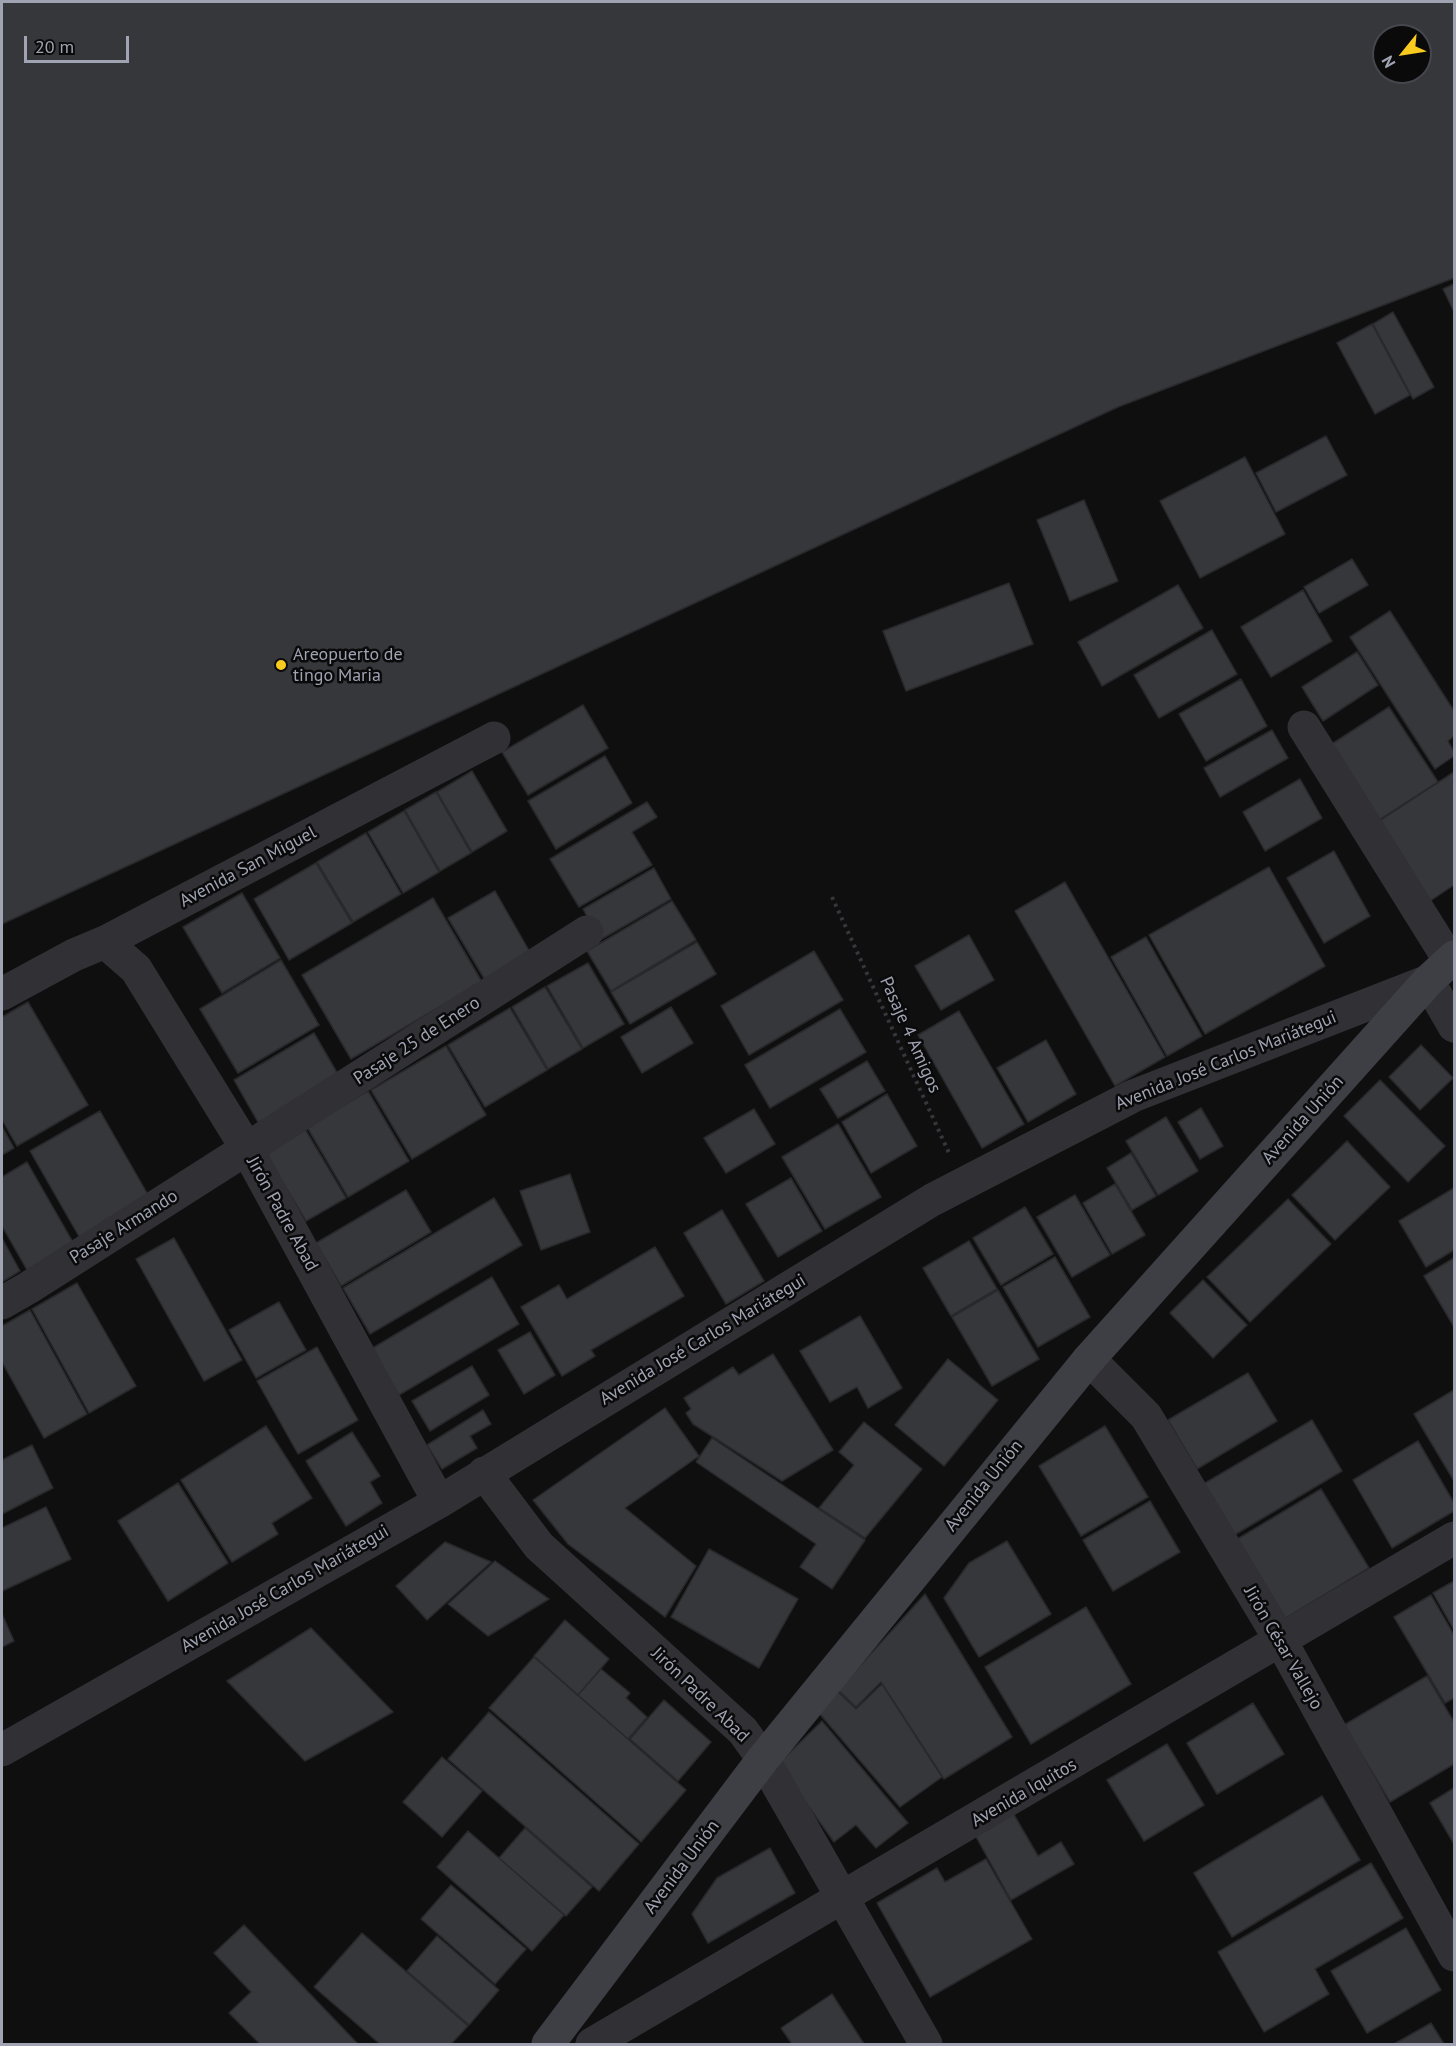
<!DOCTYPE html>
<meta charset="utf-8">
<style>
body{margin:0}
#map{position:relative;width:1456px;height:2046px;overflow:hidden;background:#0f0f10;font-family:"PT Sans",sans-serif}
canvas{display:block}
.frame{position:absolute;inset:0;border:3px solid #9fa3b2;pointer-events:none}
.north{position:absolute;left:1372px;top:24px;width:60px;height:60px;box-sizing:border-box;background:#0a0a0b;border:2px solid #46474e;border-radius:50%;rotate:240deg;font-size:16px;font-weight:700;line-height:24px;text-align:center;color:#9fa3b2}
.north::after{content:'';display:block;margin:auto;width:21px;height:27px;background:#f9cb1f;clip-path:polygon(50% 0,100% 100%,50% 72%,0 100%)}
.scale{position:absolute;left:24px;top:36px;width:105px;height:27px;box-sizing:border-box;border:3px solid #9fa3b2;border-top:0;padding-left:8px;font-size:18px;line-height:21px;white-space:nowrap;color:#9fa3b2;-webkit-text-stroke:4px #0a0a0b;paint-order:stroke}
</style>
<div id="map">
<canvas width="1456" height="2046"></canvas>
<div class="frame"></div>
<div class="north">N</div>
<div class="scale">20 m</div>
</div>
<script>
const ctx = document.querySelector('canvas').getContext('2d');
ctx.lineJoin = 'round';
const shape = rows => new Path2D(rows.map(r => 'M' + r).join(''));
function stroke(path, color, width, dash) { ctx.strokeStyle = color; ctx.lineWidth = width; ctx.lineCap = dash ? 'butt' : 'round'; ctx.setLineDash(dash || []); ctx.stroke(path); }
function fillPath(path, color) { ctx.fillStyle = color; ctx.fill(path, 'evenodd'); }
function label(font, color, halo, rows, align = 'center') {
  ctx.font = font + ' "PT Sans",sans-serif'; ctx.lineWidth = 5; ctx.setLineDash([]); ctx.textBaseline = 'middle'; ctx.strokeStyle = halo; ctx.fillStyle = color; for (const [text, x, y, turn = 0] of rows) {
    ctx.save(); ctx.translate(x, y); ctx.rotate((+turn || 0) * Math.PI / 180); ctx.textAlign = isNaN(turn) ? turn : align; if (halo) ctx.strokeText(text, 0, 0); ctx.fillText(text, 0, 0); ctx.restore();
  }
}
stroke(shape([
 [2,85,185,2]
]), '#2b2c2f', 236);
const building = shape([
 [2,2,1454,2,1454,278,1118,407,2,924,2,2],
 [1384,36,1420,36,1420,72,1384,72,1384,36],
 [1454,284,1454,312,1443,289,1454,284],
 [1393,312,1434,387,1413,399,1373,324,1393,312],
 [1372,324,1410,395,1375,414,1337,343,1372,324],
 [1326,436,1347,475,1276,512,1256,473,1326,436],
 [1245,457,1285,534,1200,578,1160,501,1245,457],
 [1084,500,1118,581,1070,601,1037,520,1084,500],
 [1352,559,1368,585,1319,613,1304,587,1352,559],
 [1009,583,1033,644,906,691,883,631,1009,583],
 [1178,585,1203,628,1102,686,1078,642,1178,585],
 [1303,590,1332,641,1271,677,1241,627,1303,590],
 [1390,611,1454,711,1454,736,1448,741,1454,752,1454,756,1435,769,1350,637,1390,611],
 [1212,630,1237,674,1159,718,1134,675,1212,630],
 [1357,652,1378,685,1323,721,1302,687,1357,652],
 [1241,679,1267,726,1206,761,1179,714,1241,679],
 [583,705,608,748,528,795,502,752,583,705],
 [1389,707,1438,782,1373,824,1324,749,1389,707],
 [1272,730,1288,758,1220,797,1204,768,1272,730],
 [605,756,632,803,556,849,528,801,605,756],
 [472,771,507,831,472,852,437,792,472,771],
 [1454,772,1454,885,1427,903,1376,823,1454,772],
 [1300,779,1322,818,1265,851,1243,812,1300,779],
 [436,792,471,853,440,871,405,810,436,792],
 [647,802,657,817,632,832,652,865,579,907,550,859,647,802],
 [404,811,439,872,403,893,368,832,404,811],
 [366,833,401,894,353,922,317,862,366,833],
 [1334,851,1370,916,1324,943,1287,878,1334,851],
 [316,863,352,923,289,960,254,899,316,863],
 [1269,867,1325,966,1205,1034,1149,935,1269,867],
 [654,868,671,899,600,940,583,909,654,868],
 [1065,882,1165,1057,1115,1086,1015,911,1065,882],
 [495,891,531,954,485,980,448,918,495,891],
 [242,893,280,958,222,993,183,927,242,893],
 [433,898,482,982,351,1059,302,975,433,898],
 [672,901,696,940,611,991,587,951,672,901],
 [969,935,994,980,941,1010,915,966,969,935],
 [1146,937,1202,1036,1167,1056,1111,957,1146,937],
 [697,942,716,974,630,1024,611,992,697,942],
 [814,951,843,1000,749,1055,721,1006,814,951],
 [281,960,319,1025,238,1073,200,1009,281,960],
 [588,963,624,1024,583,1048,547,986,588,963],
 [545,987,582,1049,548,1069,512,1007,545,987],
 [28,1002,88,1105,17,1146,2,1120,2,1017,28,1002],
 [671,1007,693,1043,642,1073,621,1037,671,1007],
 [510,1008,547,1070,485,1107,448,1045,510,1008],
 [840,1009,866,1052,770,1108,745,1065,840,1009],
 [959,1011,1024,1124,982,1148,918,1035,959,1011],
 [314,1033,343,1083,263,1131,234,1080,314,1033],
 [1046,1040,1076,1094,1028,1122,997,1068,1046,1040],
 [1421,1045,1453,1078,1420,1110,1389,1077,1421,1045],
 [446,1046,486,1115,412,1159,371,1090,446,1046],
 [867,1061,885,1091,838,1118,820,1089,867,1061],
 [1380,1080,1445,1146,1408,1182,1344,1116,1380,1080],
 [368,1091,409,1161,348,1197,307,1127,368,1091],
 [887,1094,917,1146,871,1173,842,1122,887,1094],
 [1201,1108,1223,1146,1200,1159,1178,1122,1201,1108],
 [754,1109,775,1144,726,1173,704,1138,754,1109],
 [100,1111,151,1200,81,1240,30,1151,100,1111],
 [1166,1117,1198,1171,1158,1195,1126,1141,1166,1117],
 [838,1124,881,1197,825,1229,782,1157,838,1124],
 [2,1126,14,1148,2,1155,2,1126],
 [305,1129,346,1198,306,1221,265,1153,305,1129],
 [1347,1141,1390,1187,1335,1240,1292,1195,1347,1141],
 [1131,1153,1156,1196,1132,1210,1107,1168,1131,1153],
 [27,1162,74,1244,27,1270,2,1226,2,1177,27,1162],
 [570,1174,590,1232,541,1250,520,1191,570,1174],
 [791,1178,822,1231,778,1257,746,1204,791,1178],
 [1115,1184,1145,1235,1112,1254,1083,1203,1115,1184],
 [1454,1188,1454,1250,1426,1267,1399,1221,1454,1188],
 [406,1190,431,1232,341,1286,316,1243,406,1190],
 [1075,1195,1110,1255,1072,1277,1037,1217,1075,1195],
 [494,1198,522,1245,370,1334,343,1288,494,1198],
 [1288,1199,1331,1244,1250,1322,1207,1277,1288,1199],
 [1025,1207,1053,1254,1001,1285,973,1238,1025,1207],
 [722,1210,764,1281,726,1304,684,1233,722,1210],
 [2,1238,20,1271,2,1282,2,1238],
 [174,1238,242,1360,204,1381,136,1259,174,1238],
 [969,1241,997,1289,951,1316,923,1268,969,1241],
 [655,1247,684,1296,591,1350,595,1356,562,1376,521,1307,559,1285,567,1299,655,1247],
 [1055,1257,1090,1317,1038,1347,1003,1287,1055,1257],
 [1454,1258,1454,1327,1424,1276,1454,1258],
 [492,1277,519,1324,399,1395,371,1349,492,1277],
 [1203,1280,1247,1325,1213,1358,1170,1313,1203,1280],
 [77,1283,136,1386,89,1413,32,1309,77,1283],
 [998,1290,1039,1359,992,1386,952,1317,998,1290],
 [279,1302,306,1350,256,1378,229,1330,279,1302],
 [30,1310,87,1414,44,1438,2,1362,2,1326,30,1310],
 [860,1316,902,1388,868,1408,857,1387,830,1402,800,1351,860,1316],
 [530,1332,555,1375,524,1394,498,1350,530,1332],
 [317,1347,358,1420,298,1454,257,1381,317,1347],
 [773,1354,833,1450,782,1481,693,1424,686,1413,691,1409,684,1398,733,1367,739,1375,773,1354],
 [948,1359,998,1400,944,1466,895,1425,948,1359],
 [472,1366,489,1395,430,1431,412,1401,472,1366],
 [1248,1373,1277,1421,1197,1469,1168,1420,1248,1373],
 [1454,1390,1454,1481,1414,1414,1454,1390],
 [665,1408,699,1456,625,1508,696,1566,665,1617,568,1544,533,1500,665,1408],
 [483,1410,491,1424,470,1436,477,1448,442,1469,427,1445,483,1410],
 [1312,1420,1342,1471,1231,1537,1200,1486,1312,1420],
 [864,1422,922,1469,865,1538,819,1508,854,1465,839,1452,864,1422],
 [266,1426,312,1498,272,1523,278,1534,232,1562,181,1480,266,1426],
 [1105,1426,1148,1497,1081,1536,1039,1466,1105,1426],
 [352,1432,380,1476,370,1482,382,1503,346,1526,306,1461,352,1432],
 [712,1438,865,1540,832,1589,800,1567,816,1544,696,1462,712,1438],
 [1418,1441,1454,1503,1454,1511,1392,1548,1353,1480,1418,1441],
 [32,1445,53,1488,2,1514,2,1460,32,1445],
 [178,1483,228,1563,168,1601,118,1521,178,1483],
 [1321,1489,1369,1568,1281,1621,1234,1541,1321,1489],
 [1150,1501,1180,1552,1113,1591,1083,1540,1150,1501],
 [46,1507,71,1559,2,1591,2,1528,46,1507],
 [1007,1541,1051,1614,979,1657,944,1598,969,1563,1007,1541],
 [445,1542,491,1562,427,1620,396,1586,445,1542],
 [709,1549,798,1599,759,1668,671,1617,709,1549],
 [495,1561,549,1599,488,1636,448,1604,495,1561],
 [1454,1581,1454,1630,1433,1593,1454,1581],
 [925,1594,1012,1737,944,1779,881,1682,856,1707,838,1690,925,1594],
 [1431,1595,1454,1635,1454,1698,1445,1703,1394,1617,1431,1595],
 [1086,1607,1131,1684,1031,1744,985,1667,1086,1607],
 [2,1614,14,1641,2,1647,2,1614],
 [565,1620,609,1659,578,1695,534,1656,565,1620],
 [311,1628,393,1712,305,1761,227,1681,311,1628],
 [534,1657,686,1790,641,1842,489,1708,534,1657],
 [601,1669,630,1693,626,1698,647,1717,628,1739,578,1695,601,1669],
 [1427,1676,1454,1722,1454,1764,1390,1802,1344,1725,1427,1676],
 [882,1684,942,1777,900,1807,818,1712,837,1691,856,1709,882,1684],
 [664,1700,711,1742,678,1781,630,1739,664,1700],
 [1253,1703,1284,1754,1217,1794,1187,1743,1253,1703],
 [489,1712,639,1844,599,1891,448,1759,489,1712],
 [822,1721,908,1823,876,1848,856,1825,834,1842,778,1764,822,1721],
 [1167,1744,1204,1805,1144,1841,1107,1780,1167,1744],
 [442,1757,482,1791,442,1837,403,1802,442,1757],
 [1454,1788,1454,1844,1430,1803,1454,1788],
 [1322,1796,1360,1860,1232,1937,1194,1873,1322,1796],
 [1013,1813,1038,1856,1061,1842,1074,1864,1011,1900,975,1835,1013,1813],
 [525,1828,592,1887,566,1916,499,1858,525,1828],
 [468,1831,564,1915,532,1951,437,1867,468,1831],
 [770,1848,795,1893,708,1943,692,1914,717,1878,770,1848],
 [986,1859,1032,1939,930,1997,877,1903,937,1868,945,1882,986,1859],
 [1371,1863,1403,1918,1315,1969,1329,1994,1264,2032,1218,1952,1371,1863],
 [451,1885,526,1949,495,1984,421,1919,451,1885],
 [244,1925,358,2044,260,2044,229,2013,251,1992,214,1953,244,1925],
 [1406,1928,1441,1990,1367,2033,1331,1971,1406,1928],
 [362,1933,468,2026,451,2044,380,2044,314,1987,362,1933],
 [437,1936,499,1990,469,2025,407,1971,437,1936],
 [832,1994,864,2044,792,2044,781,2028,832,1994],
 [1431,2023,1444,2044,1394,2044,1431,2023]
]);
fillPath(building, '#36373b');
stroke(building, '#29292c', 1.5);
stroke(shape([
 [832,897,949,1153]
]), '#36373c', 4, [3, 4.5]);
stroke(shape([
 [1304,727,1450,961],
 [105,942,136,969,247,1149,439,1502],
 [2,994,74,955,105,942,494,738],
 [2,1303,28,1288,587,932],
 [1089,1359,1146,1416,1281,1641,1454,1955],
 [484,1473,539,1546,743,1731,763,1759,926,2044],
 [2,1750,439,1502,932,1200,1133,1096,1428,981,1454,1026],
 [592,2044,1454,1538]
]), '#303035', 33);
stroke(shape([
 [548,2044,763,1759,1089,1359,1428,981,1454,957]
]), '#3e3f45', 33);
for (const [x, y, r, color] of [
 [281,665,6,"#f9cb1f"]
]) { const dot = new Path2D(); dot.arc(x, y, r, 0, 2 * Math.PI); ctx.fillStyle = color; ctx.fill(dot); stroke(dot, '#0a0a0b', 2); }
label('18px', '#9fa3b2', '#0a0a0b', [
 ["Areopuerto de",293,655],
 ["tingo Maria",293,676]
], 'left');
label('18px', '#9fa3b2', '#0a0a0b', [
 ["Avenida San Miguel",248,867,-28],
 ["Pasaje 4 Amigos",910,1035,66],
 ["Pasaje 25 de Enero",417,1041,-33],
 ["Avenida José Carlos Mariátegui",1226,1061,-22],
 ["Avenida Unión",1303,1120,-48],
 ["Jirón Padre Abad",282,1214,61],
 ["Pasaje Armando",124,1227,-32],
 ["Avenida José Carlos Mariátegui",703,1340,-31],
 ["Avenida Unión",984,1486,-51],
 ["Avenida José Carlos Mariátegui",285,1589,-30],
 ["Jirón César Vallejo",1283,1648,60],
 ["Jirón Padre Abad",700,1695,44],
 ["Avenida Iquitos",1024,1793,-30],
 ["Avenida Unión",682,1867,-53]
]);
</script>
